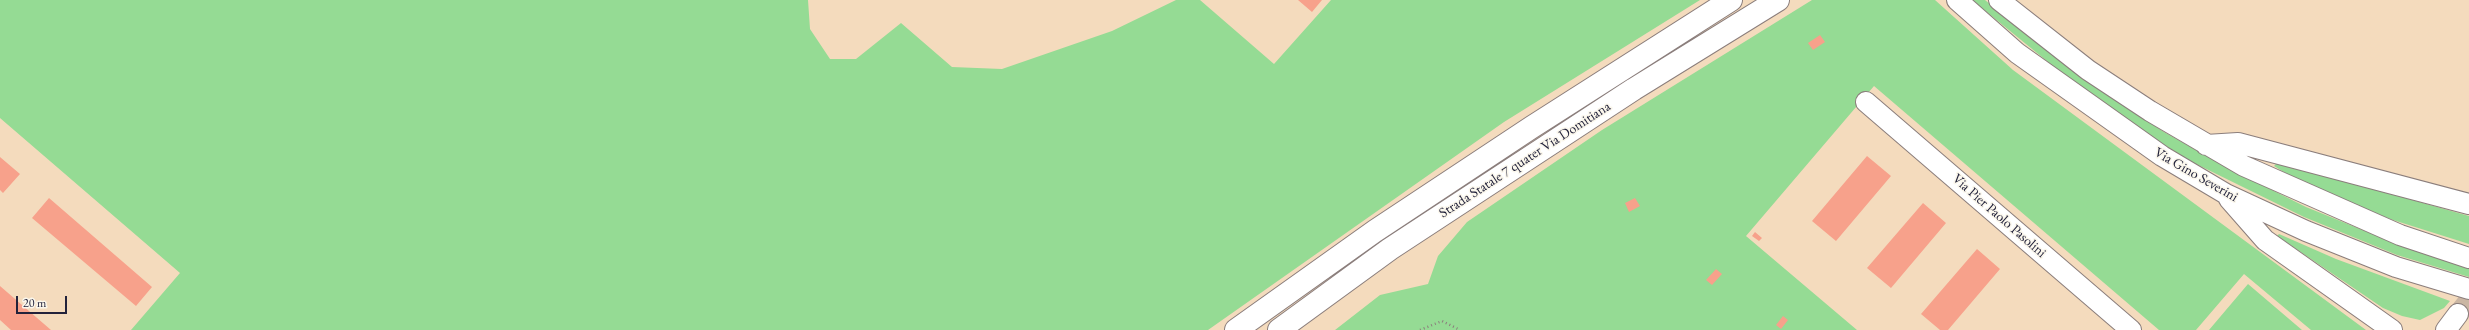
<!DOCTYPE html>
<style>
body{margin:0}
#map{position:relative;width:2469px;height:330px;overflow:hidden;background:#f4dbbd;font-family:"EB Garamond",serif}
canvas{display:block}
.scale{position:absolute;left:16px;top:296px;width:51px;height:18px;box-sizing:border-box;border:2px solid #22223b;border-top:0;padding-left:5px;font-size:12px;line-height:14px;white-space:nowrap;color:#22223b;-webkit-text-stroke:3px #fbf7ec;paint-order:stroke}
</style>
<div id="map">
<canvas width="2469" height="330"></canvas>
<div class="scale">20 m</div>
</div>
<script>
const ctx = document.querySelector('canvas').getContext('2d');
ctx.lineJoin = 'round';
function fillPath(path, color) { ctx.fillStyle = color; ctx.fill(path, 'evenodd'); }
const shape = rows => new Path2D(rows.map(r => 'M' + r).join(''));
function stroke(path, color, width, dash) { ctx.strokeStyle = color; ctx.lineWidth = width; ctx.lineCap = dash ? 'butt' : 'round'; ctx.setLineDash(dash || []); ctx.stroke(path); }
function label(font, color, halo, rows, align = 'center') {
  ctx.font = font + ' "EB Garamond",serif'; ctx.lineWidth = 3; ctx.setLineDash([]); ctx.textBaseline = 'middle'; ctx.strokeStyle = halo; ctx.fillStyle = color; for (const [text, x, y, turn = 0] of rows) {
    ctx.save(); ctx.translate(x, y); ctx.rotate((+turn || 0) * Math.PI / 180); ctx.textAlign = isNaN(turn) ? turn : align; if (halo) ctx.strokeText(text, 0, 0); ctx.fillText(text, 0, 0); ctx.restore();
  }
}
fillPath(shape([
 [0,0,808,0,810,29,830,59,856,59,901,23,952,67,1002,69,1112,31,1176,0,1200,0,1274,64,1331,0,1700,0,1504,122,1208,330,131,330,180,273,0,118],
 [1812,0,1935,0,2013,70,2366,330,2311,330,2244,274,2196,330,2159,330,1874,86,1746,236,1857,330,1335,330,1380,295,1428,284,1438,256,1467,222,1602,130],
 [1972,0,1985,0,2085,80,2164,132,2228,168,2306,207,2392,242,2469,266,2469,277,2397,255,2304,217,2192,162,2151,137,2075,84],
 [2278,162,2469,216,2469,244,2393,220,2305,185,2274,166],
 [2279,234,2336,259,2450,301,2444,308,2420,320,2402,316,2383,308,2277,236],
 [2248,284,2302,330,2209,330]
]), '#95db94');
fillPath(shape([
 [1298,0,1322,0,1312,12],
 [1820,35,1825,42,1813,50,1808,43],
 [1867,156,1891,176,1836,241,1812,221],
 [0,157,20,174,3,193,0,190],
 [49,198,152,287,136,306,32,218],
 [1635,198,1640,206,1629,212,1625,203],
 [1923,203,1946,223,1891,288,1867,268],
 [1755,232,1762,238,1759,241,1752,236],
 [1977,249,2000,269,1948,330,1940,330,1921,314],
 [1716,269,1722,274,1712,285,1706,280],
 [0,286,51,330,11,330,0,320],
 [1783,316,1788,320,1781,329,1776,325]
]), '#f7a18b');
stroke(shape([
 [2458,314,2469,300]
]), '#cab6a3', 20, [20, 10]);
const minor = shape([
 [1957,0,2017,53,2162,156,2226,194,2306,231,2396,267,2469,289],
 [1999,0,2088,70,2150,111,2244,166,2400,235,2469,258],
 [1866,102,2131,330],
 [2206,145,2238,143,2469,204],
 [2229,199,2265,240,2392,330],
 [2446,330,2458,314]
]);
const highway = shape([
 [1236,330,1375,231,1532,127,1731,0],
 [1279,330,1390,249,1634,89,1778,0]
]);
stroke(minor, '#8b7e7c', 22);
stroke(highway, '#8b7e7c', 24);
stroke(shape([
 [1420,330,1442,321,1460,330]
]), '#8b7e7c', 2.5, [1, 3]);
stroke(minor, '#fff', 20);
stroke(highway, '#fff', 22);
label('14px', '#22223b', '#fbf7ec', [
 ["Strada Statale 7 quater Via Domitiana",1525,160,-33],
 ["Via Gino Severini",2196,175,30],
 ["Via Pier Paolo Pasolini",1999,216,41]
]);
</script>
